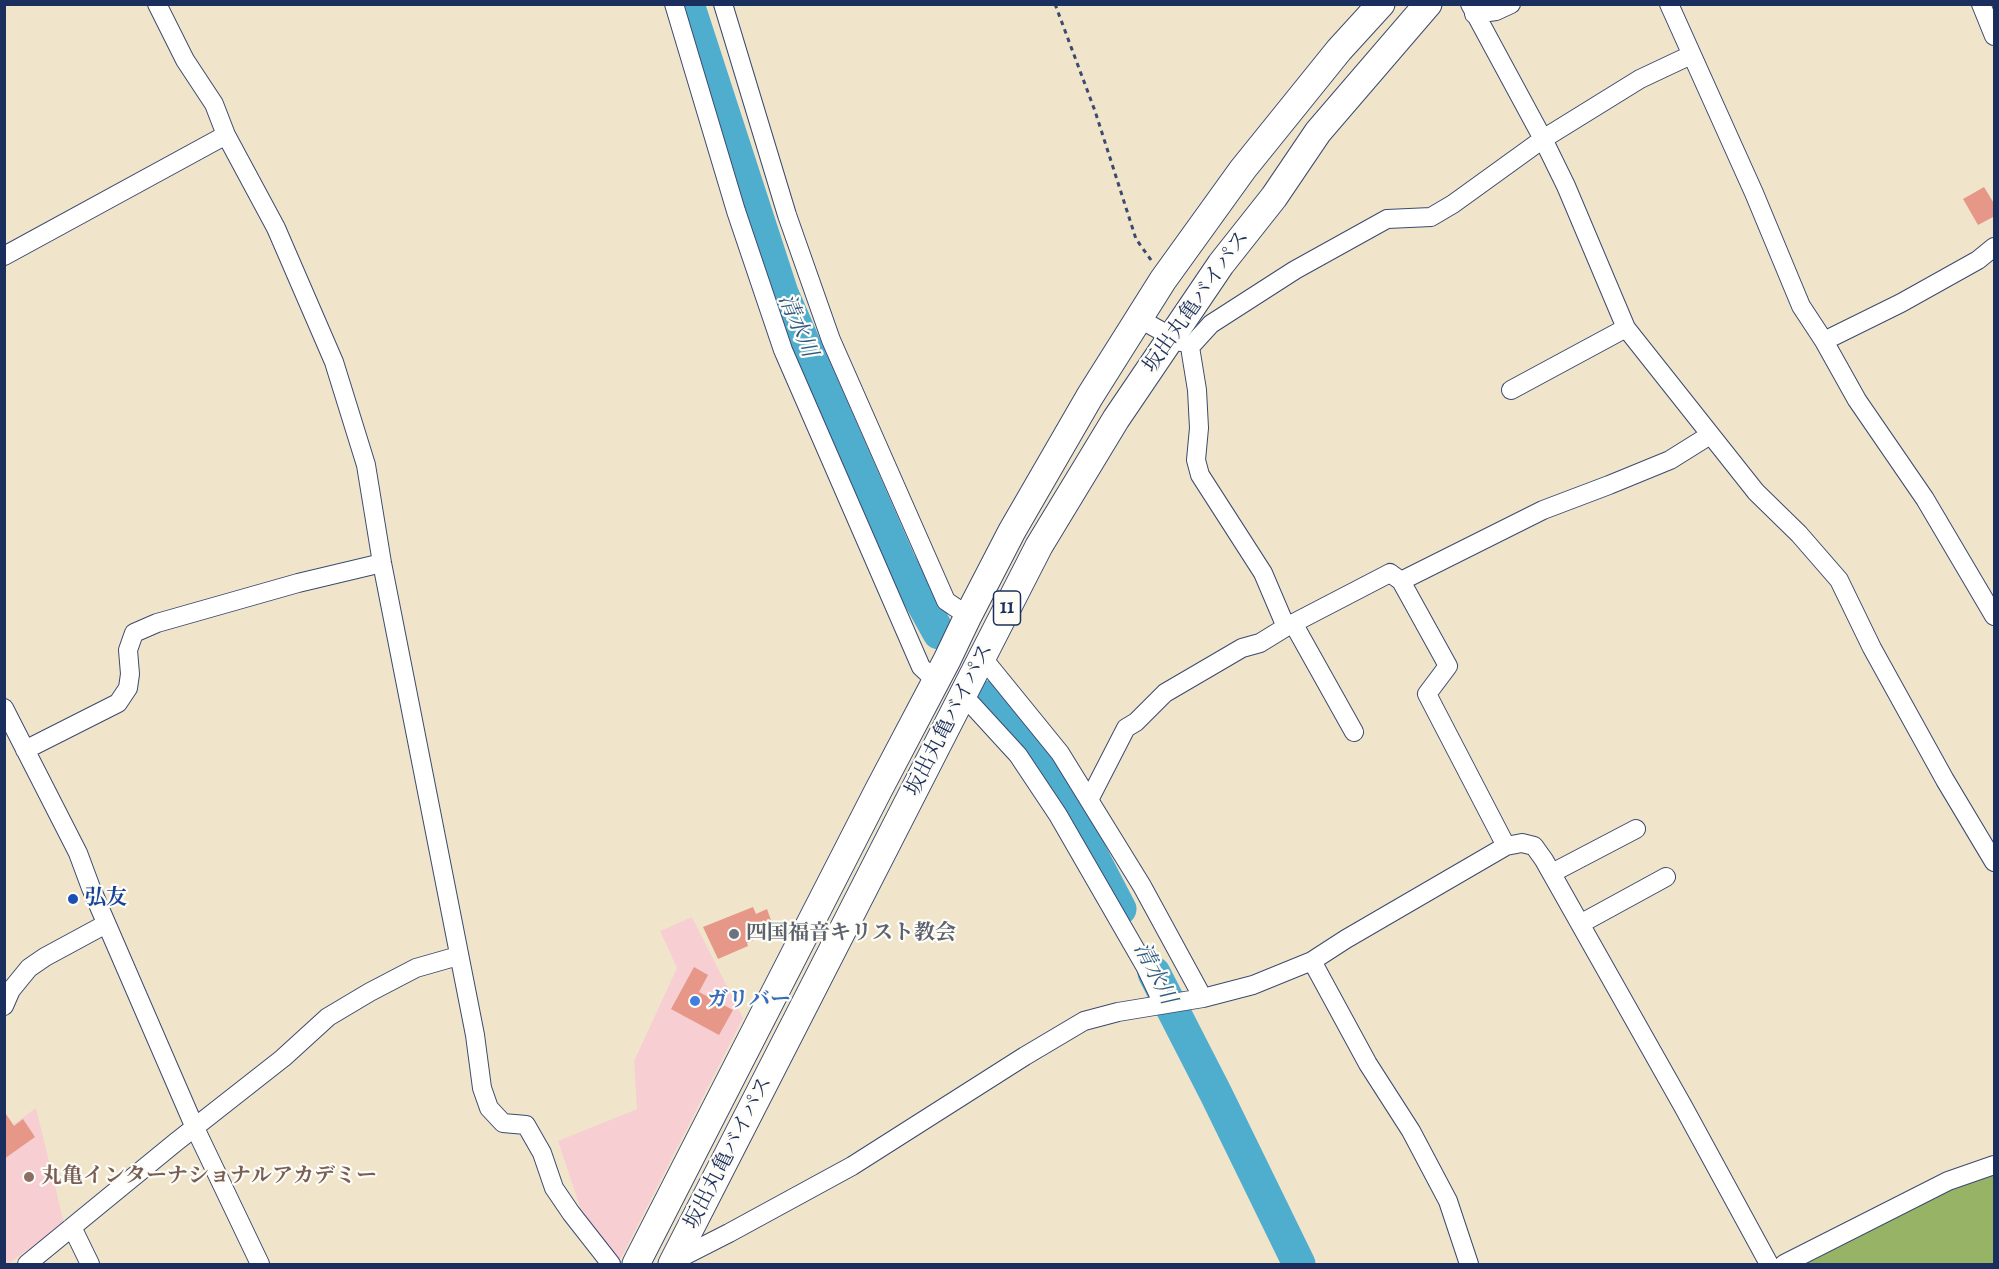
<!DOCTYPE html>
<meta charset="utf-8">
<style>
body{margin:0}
#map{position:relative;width:1999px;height:1269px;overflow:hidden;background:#f0e5ca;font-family:Alegreya,serif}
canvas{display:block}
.frame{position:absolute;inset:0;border:6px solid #1b2f5e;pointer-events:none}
</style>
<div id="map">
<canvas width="1999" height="1269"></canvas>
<div class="frame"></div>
</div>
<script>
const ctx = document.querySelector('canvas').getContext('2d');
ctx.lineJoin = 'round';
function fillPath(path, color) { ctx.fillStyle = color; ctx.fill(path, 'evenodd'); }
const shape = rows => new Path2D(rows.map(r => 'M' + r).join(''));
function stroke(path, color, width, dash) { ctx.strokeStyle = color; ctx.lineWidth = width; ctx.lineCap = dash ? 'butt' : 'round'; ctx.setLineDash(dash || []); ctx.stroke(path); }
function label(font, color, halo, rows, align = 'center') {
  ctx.font = font + ' Alegreya,"Noto Serif JP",serif'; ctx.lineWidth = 4.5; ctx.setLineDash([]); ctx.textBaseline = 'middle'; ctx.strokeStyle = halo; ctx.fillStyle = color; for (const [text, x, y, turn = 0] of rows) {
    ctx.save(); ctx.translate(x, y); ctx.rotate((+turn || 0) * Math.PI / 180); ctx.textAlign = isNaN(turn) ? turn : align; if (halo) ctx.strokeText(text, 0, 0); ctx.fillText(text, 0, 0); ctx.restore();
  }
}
fillPath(shape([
 [692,917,743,1018,619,1262,611,1258,580,1207,558,1141,637,1109,634,1061,677,968,660,931],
 [36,1108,64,1223,8,1264,4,1264,4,1131]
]), '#f7cfd3');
fillPath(shape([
 [1994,1171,1994,1264,1792,1264,1896,1212]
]), '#96b366');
stroke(shape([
 [688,4,782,293,900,563,939,633],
 [988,697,1055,784,1120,909],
 [1154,973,1216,1094,1299,1264]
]), '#4fadce', 33);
fillPath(shape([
 [1984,187,1995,205,1995,216,1978,225,1963,199],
 [753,907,756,914,767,909,773,926,760,932,762,937,747,943,748,946,718,959,703,927],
 [694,967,708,975,699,992,733,1010,719,1035,671,1009],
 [4,1111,14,1126,23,1119,35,1137,4,1159]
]), '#e69788');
const minor = shape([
 [157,4,185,60,214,104,226,135,276,228,334,362,366,465,382,563,475,1035,482,1088,489,1108,503,1123,526,1125,542,1153,554,1188,571,1213,611,1264],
 [674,4,736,211,783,350,921,667,936,681],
 [723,4,787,215,831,340,946,601,968,616],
 [1470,4,1543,139,1566,186,1626,328,1756,492,1799,534,1839,580,1872,648,1945,780,1994,862],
 [1669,4,1754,193,1801,306,1824,341,1857,400,1925,499,1994,616],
 [1981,4,1994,36],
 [1474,14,1496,11,1511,4],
 [4,256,226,135],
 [1138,318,1181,342],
 [1824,341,1901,303,1978,260,1994,247],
 [1511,390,1626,328],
 [1401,581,1543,510,1609,485,1670,460,1710,435],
 [1293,623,1354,732],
 [982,657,1060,753,1142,886,1203,998],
 [963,695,1018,755,1058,815,1145,966,1163,1004],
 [4,708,78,853,91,888,195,1128,260,1264],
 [25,750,118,703,128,688,130,674,128,650,134,633,157,623,298,583,382,563],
 [1089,800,1126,728,1136,722,1165,693,1242,648,1260,643,1286,627],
 [1506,846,1522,843,1534,846,1544,860,1684,1108,1769,1264],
 [1552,873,1636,829],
 [1580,924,1666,877],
 [1312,961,1368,1064,1411,1131,1448,1201,1469,1264],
 [4,1006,11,990,29,968,45,957,106,924],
 [72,1227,90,1264],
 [674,1261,729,1233,852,1166,1025,1056,1084,1021,1118,1012,1203,998,1253,985,1312,961,1346,939,1506,846,1427,694,1448,666,1401,581,1390,573,1286,627,1263,573,1200,475,1196,460,1199,428,1197,390,1190,347,1211,324,1295,270,1387,219,1431,217,1453,204,1543,139,1640,79,1691,55],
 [27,1264,176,1142,283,1058,328,1017,370,992,416,968,458,956],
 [1784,1264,1948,1181,1994,1165]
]);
const highway = shape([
 [636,1264,878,791,947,660,968,616,1012,531,1090,396,1163,280,1243,169,1339,50,1381,4],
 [672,1264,1039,546,1116,419,1221,264,1274,197,1318,132,1428,4]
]);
stroke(minor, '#3b4a6e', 20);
stroke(highway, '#3b4a6e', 29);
stroke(shape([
 [1055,4,1095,111,1136,239,1151,260]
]), '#3b4a6e', 3, [4.5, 4.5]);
stroke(minor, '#fff', 18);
stroke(highway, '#fff', 27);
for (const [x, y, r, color] of [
 [73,899,6,"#1a4fb4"],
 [734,934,6,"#6b7280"],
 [695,1001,6,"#3f7fe0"],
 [29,1177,6,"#8d6e63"]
]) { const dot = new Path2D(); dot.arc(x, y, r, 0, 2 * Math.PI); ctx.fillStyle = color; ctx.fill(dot); stroke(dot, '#fdfcf7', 2); }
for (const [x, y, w] of [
 [1007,608,27]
]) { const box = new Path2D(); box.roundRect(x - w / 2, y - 17, w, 34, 4.5); ctx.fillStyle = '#fdfcf7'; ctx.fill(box); stroke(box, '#1b2f5e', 1.5); }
label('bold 20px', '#1b2f5e', null, [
 ["11",1007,608]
]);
label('21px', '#1b2f5e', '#fdfcf7', [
 ["坂出丸亀バイパス",1197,302,-55],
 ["坂出丸亀バイパス",950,720,-63],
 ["坂出丸亀バイパス",729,1153,-63]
]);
label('bold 21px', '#164399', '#fdfcf7', [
 ["弘友",85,899]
], 'left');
label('bold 21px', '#5b616d', '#fdfcf7', [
 ["四国福音キリスト教会",746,934]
], 'left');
label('bold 21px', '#366cbe', '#fdfcf7', [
 ["ガリバー",707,1001]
], 'left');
label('bold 21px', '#785e54', '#fdfcf7', [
 ["丸亀インターナショナルアカデミー",41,1177]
], 'left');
label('italic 22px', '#2d5b85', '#fdfcf7', [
 ["清水川",797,326,67],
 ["清水川",1154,974,63]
]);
</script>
